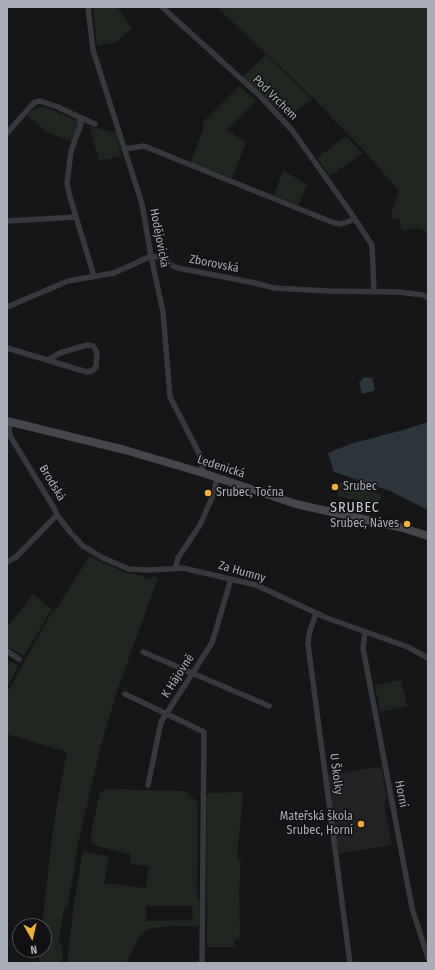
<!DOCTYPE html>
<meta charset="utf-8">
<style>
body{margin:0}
#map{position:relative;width:435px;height:970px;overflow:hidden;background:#161618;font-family:"Fira Sans Condensed",sans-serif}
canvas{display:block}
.frame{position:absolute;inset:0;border:8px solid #a8adb8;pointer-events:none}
.north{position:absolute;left:12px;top:918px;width:40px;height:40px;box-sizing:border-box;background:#111113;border:1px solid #4d4f55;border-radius:50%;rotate:172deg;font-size:11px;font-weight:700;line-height:16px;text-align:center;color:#a8adb8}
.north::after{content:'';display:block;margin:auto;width:14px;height:18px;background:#f2b134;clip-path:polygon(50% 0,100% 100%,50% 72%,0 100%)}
</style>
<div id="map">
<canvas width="435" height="970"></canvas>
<div class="frame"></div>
<div class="north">N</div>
</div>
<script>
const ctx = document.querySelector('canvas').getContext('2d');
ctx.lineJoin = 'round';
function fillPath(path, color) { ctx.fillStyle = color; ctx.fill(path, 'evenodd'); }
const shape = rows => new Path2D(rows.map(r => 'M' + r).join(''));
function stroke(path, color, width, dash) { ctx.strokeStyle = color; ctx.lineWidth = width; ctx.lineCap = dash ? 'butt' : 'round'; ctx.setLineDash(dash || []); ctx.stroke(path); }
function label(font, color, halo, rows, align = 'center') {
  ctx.font = font + ' "Fira Sans Condensed",sans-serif'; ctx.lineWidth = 3; ctx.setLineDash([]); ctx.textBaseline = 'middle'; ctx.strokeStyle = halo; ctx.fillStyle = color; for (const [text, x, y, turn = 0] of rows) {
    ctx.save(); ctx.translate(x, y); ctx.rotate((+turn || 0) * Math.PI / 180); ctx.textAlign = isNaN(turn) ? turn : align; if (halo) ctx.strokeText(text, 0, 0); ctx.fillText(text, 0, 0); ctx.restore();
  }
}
fillPath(shape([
 [381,767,387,798,384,802,392,845,338,854,327,774]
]), '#222225');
fillPath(shape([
 [93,7,117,7,132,28,116,42,97,46],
 [217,7,428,7,428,241,425,231,419,228,402,231,399,219,391,219,393,208,399,191,369,156,314,99],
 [266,55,312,99,288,118,242,77],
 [239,86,256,101,227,130,246,143,232,178,191,162,204,126,202,123],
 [45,107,77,121,78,125,72,142,47,132,27,115,34,109],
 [89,126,117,133,121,156,99,161],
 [346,136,363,153,330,176,317,158],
 [283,170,307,185,298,205,274,195],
 [340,483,353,486,353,488,381,494,379,505,337,496],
 [89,557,127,573,143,576,145,579,149,579,154,576,158,578,117,691,100,749,79,839,68,906,65,908,63,913,59,941,63,948,62,963,39,963,40,950,44,950,44,926,42,926,52,838,59,793,67,752,7,734,7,693,53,610,56,609],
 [33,594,52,609,24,656,7,646,7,624,9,625],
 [7,659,19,666,7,688],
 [401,680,408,706,380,712,375,685],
 [108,789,186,791,198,803,197,896,199,902,199,926,169,926,149,929,139,936,127,962,67,963,74,904,83,851,109,857,104,883,145,888,149,866,130,864,131,855,97,846,92,843,91,833,100,792],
 [146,906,192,906,193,920,146,921],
 [243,792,237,859,241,860,239,890,240,939,234,940,235,947,207,947,206,798,207,795,210,793]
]), '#1e261f');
fillPath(shape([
 [364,377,372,378,375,389,373,391,362,394,359,383],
 [428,422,428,510,390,491,334,472,328,453,350,444,403,430]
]), '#2c353c');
stroke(shape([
 [88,7,93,50,142,204,151,256,163,312,170,397,200,455,203,473],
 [162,7,260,96,292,130,351,213,372,245,374,292],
 [79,117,95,124],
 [7,133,30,107,35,102,40,101,58,107,79,117,81,124,71,151,67,184,70,197,94,276],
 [124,149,144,146,334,223,341,224,355,219],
 [7,221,76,217],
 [7,307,68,281,114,273,151,256,163,258,173,266,178,268,255,283,274,288,328,291,399,292,423,295,428,298],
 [7,348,87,372,92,371,96,367,97,352,93,346,87,345,60,353,48,360],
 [9,422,9,427,10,436,54,508,57,515,70,532,83,546,103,558,129,569,149,570,183,568,256,585,327,618,408,647,428,658],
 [7,562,16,557,57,515],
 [175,569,178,558,200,525,214,493,217,478],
 [316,613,309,634,308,644,350,963],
 [365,632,363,648,412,908,428,958],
 [7,651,19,659],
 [143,652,269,706],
 [125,694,204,732,202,963],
 [148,785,161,722,212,643,231,579]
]), '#37383d', 5.5);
stroke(shape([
 [7,421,125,450,203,473,296,504,403,528,428,536]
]), '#45474d', 8);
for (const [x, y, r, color] of [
 [335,487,4,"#f2b134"],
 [208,493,4,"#f2b134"],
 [407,524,4,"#f2b134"],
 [361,824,4,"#f2b134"]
]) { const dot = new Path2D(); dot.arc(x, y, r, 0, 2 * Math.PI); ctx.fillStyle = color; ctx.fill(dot); stroke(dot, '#111113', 1.5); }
label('12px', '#a8adb8', '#111113', [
 ["Pod Vrchem",275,98,45],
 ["Hodějovická",159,238,79],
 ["Zborovská",214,264,11],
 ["Ledenická",221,467,18],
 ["Brodská",52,483,59],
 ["Za Humny",242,572,16],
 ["K Hájovně",178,676,-57],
 ["U Školky",336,774,83],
 ["Horní",401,794,79]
]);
label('12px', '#a8adb8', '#111113', [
 ["Srubec",343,487],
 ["Srubec, Točna",216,493],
 ["Srubec, Náves",399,524,"right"],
 ["Mateřská škola",353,817,"right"],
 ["Srubec, Horní",353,831,"right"]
], 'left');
ctx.letterSpacing = '1px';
label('14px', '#c9ccd4', '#111113', [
 ["SRUBEC",355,508]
]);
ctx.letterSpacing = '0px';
</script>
